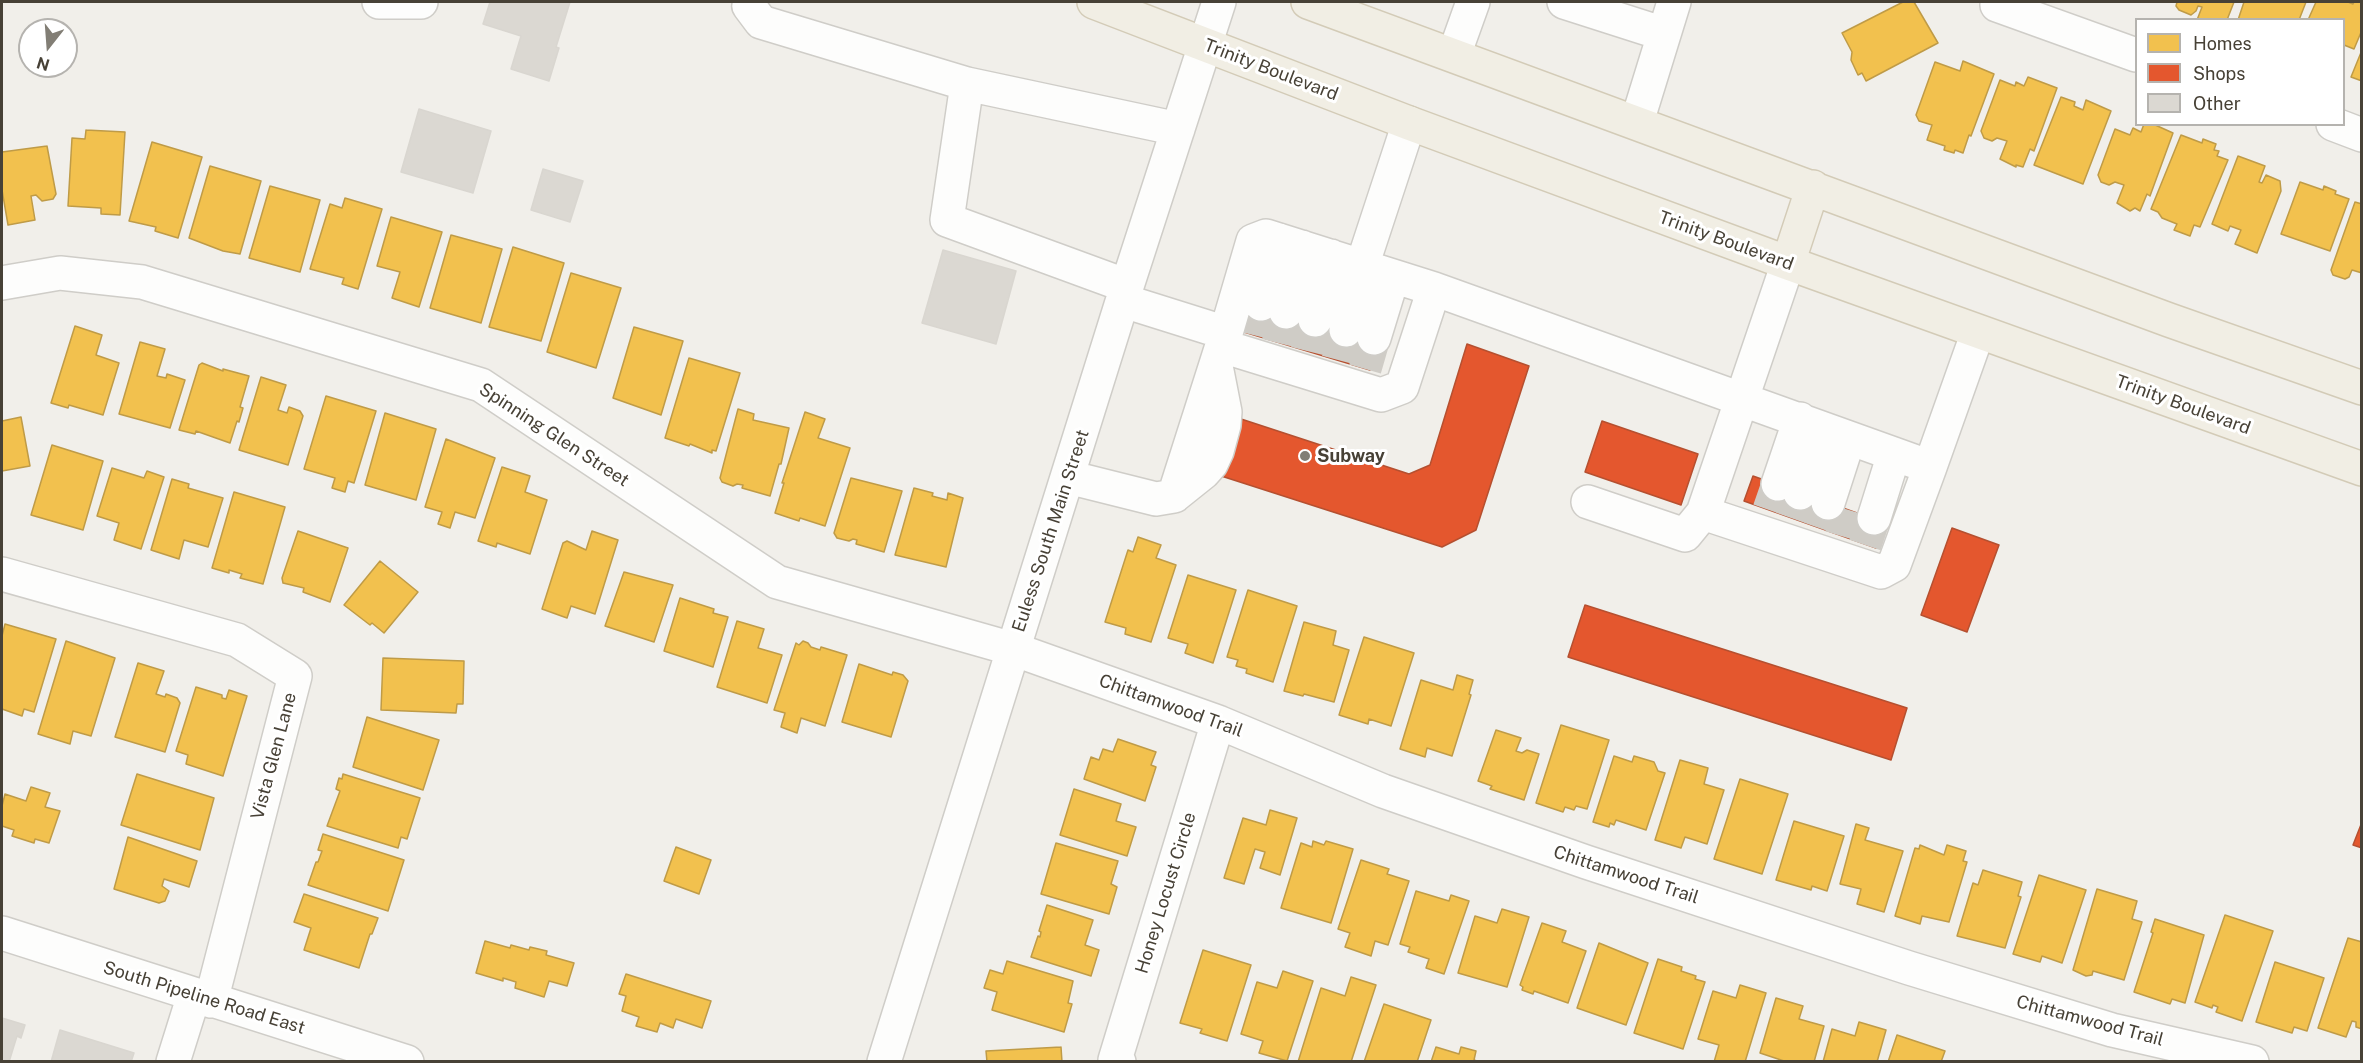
<!DOCTYPE html>
<style>
body{margin:0}
#map{position:relative;width:2363px;height:1063px;overflow:hidden;background:#f1efea;font-family:"Public Sans",sans-serif}
canvas{display:block}
.frame{position:absolute;inset:0;border:3px solid #474136;pointer-events:none}
.legend{position:absolute;left:2135px;top:18px;width:210px;height:108px;box-sizing:border-box;background:#fff;border:2px solid #b5b3af;margin:0;padding:8px 10px;list-style:none;font-size:18px;color:#474136}
.legend li{display:flex;align-items:center;gap:12px;height:30px}
.legend b{width:30px;border:2px solid #b5b3af}
.north{position:absolute;left:18px;top:18px;width:60px;height:60px;box-sizing:border-box;background:#fff;border:2px solid #b5b3af;border-radius:50%;rotate:197deg;font-size:16px;font-weight:700;line-height:24px;text-align:center;color:#474136}
.north::after{content:'';display:block;margin:auto;width:21px;height:27px;background:#827e75;clip-path:polygon(50% 0,100% 100%,50% 72%,0 100%)}
</style>
<div id="map">
<canvas width="2363" height="1063"></canvas>
<div class="frame"></div>
<ul class="legend">
<li><b style="height:16px;background:#f2c14e"></b>Homes</li>
<li><b style="height:16px;background:#e4572e"></b>Shops</li>
<li><b style="height:16px;background:#dbd8d2"></b>Other</li>
</ul>
<div class="north">N</div>
</div>
<script>
const ctx = document.querySelector('canvas').getContext('2d');
ctx.lineJoin = 'round';
function fillPath(path, color) { ctx.fillStyle = color; ctx.fill(path, 'evenodd'); }
const shape = rows => new Path2D(rows.map(r => 'M' + r).join(''));
function stroke(path, color, width, dash) { ctx.strokeStyle = color; ctx.lineWidth = width; ctx.lineCap = dash ? 'butt' : 'round'; ctx.setLineDash(dash || []); ctx.stroke(path); }
function label(font, color, halo, rows, align = 'center') {
  ctx.font = font + ' "Public Sans",sans-serif'; ctx.lineWidth = 6; ctx.setLineDash([]); ctx.textBaseline = 'middle'; ctx.strokeStyle = halo; ctx.fillStyle = color; for (const [text, x, y, turn = 0] of rows) {
    ctx.save(); ctx.translate(x, y); ctx.rotate((+turn || 0) * Math.PI / 180); ctx.textAlign = isNaN(turn) ? turn : align; if (halo) ctx.strokeText(text, 0, 0); ctx.fillText(text, 0, 0); ctx.restore();
  }
}
const homes = shape([
 [1903,2,1914,2,1938,43,1866,81,1862,73,1858,75,1851,60,1852,52,1842,33,1903,2],
 [2177,2,2234,2,2227,20,2197,20,2202,7,2198,6,2196,11,2191,15,2179,10,2176,6,2177,2],
 [2244,2,2306,2,2299,20,2238,20,2244,2],
 [2316,2,2348,2,2353,4,2354,2,2362,2,2362,30,2354,49,2344,45,2344,20,2308,20,2316,2],
 [2362,50,2362,81,2351,77,2362,50],
 [1963,61,1994,74,1971,136,1969,135,1963,153,1955,150,1954,153,1944,150,1945,146,1927,140,1932,125,1919,121,1916,115,1935,62,1960,71,1963,61],
 [2028,77,2057,88,2034,151,2030,149,2023,167,2016,165,2016,167,2000,159,2007,141,1997,138,1992,141,1984,138,1981,131,2000,80,2015,86,2016,82,2024,86,2028,77],
 [2061,97,2075,102,2074,106,2083,110,2086,100,2111,111,2083,184,2034,165,2061,97],
 [2144,124,2153,124,2173,133,2150,196,2147,194,2140,211,2135,208,2130,211,2117,203,2124,185,2115,182,2109,185,2101,182,2098,175,2115,129,2130,135,2133,128,2141,132,2144,124],
 [86,130,125,132,120,215,101,214,101,208,68,206,72,138,85,139,86,130],
 [2181,135,2202,143,2203,139,2216,144,2214,150,2219,151,2217,156,2228,160,2200,227,2194,225,2190,236,2174,230,2177,224,2162,218,2158,212,2151,209,2181,135],
 [152,142,202,157,178,238,155,231,156,227,129,221,152,142],
 [47,146,56,194,53,199,42,201,36,195,31,196,35,220,8,225,2,190,2,152,47,146],
 [2238,156,2265,166,2259,182,2262,183,2266,175,2280,181,2281,191,2257,253,2235,244,2241,230,2230,226,2228,231,2212,224,2238,156],
 [210,166,261,181,240,254,223,251,189,238,210,166],
 [2300,182,2323,190,2324,186,2336,191,2335,194,2349,199,2330,251,2281,234,2300,182],
 [270,186,320,200,300,272,249,258,270,186],
 [345,198,382,209,358,289,342,284,344,278,310,269,330,204,342,208,345,198],
 [2355,202,2362,204,2362,273,2352,270,2349,277,2345,279,2333,275,2331,270,2355,202],
 [391,217,442,232,419,307,392,298,400,272,377,266,391,217],
 [451,235,502,249,481,323,430,308,451,235],
 [513,247,564,263,541,341,489,327,513,247],
 [571,273,621,288,596,368,547,352,571,273],
 [75,326,102,335,96,355,119,363,103,415,69,405,68,408,51,403,75,326],
 [634,327,683,341,661,415,613,398,634,327],
 [140,342,165,349,157,376,166,378,167,374,185,380,170,428,119,414,140,342],
 [689,358,740,373,716,451,712,450,712,453,690,444,689,446,665,438,689,358],
 [202,363,223,371,223,369,249,376,240,407,243,408,239,422,237,421,230,443,196,431,195,434,179,430,199,365,202,363],
 [261,377,286,385,278,410,287,413,289,407,300,411,303,416,288,465,239,450,261,377],
 [326,396,376,411,354,483,348,481,345,492,332,488,335,478,304,469,326,396],
 [738,409,754,414,753,420,789,428,781,464,779,464,770,496,742,488,743,485,737,484,733,486,722,482,720,478,738,409],
 [805,412,825,419,818,438,850,448,825,526,800,518,799,521,775,513,784,483,782,483,805,412],
 [385,413,436,429,416,500,365,485,385,413],
 [21,417,30,466,2,471,2,421,21,417],
 [446,439,495,458,475,518,455,512,450,528,438,524,442,512,425,507,446,439],
 [52,445,103,461,83,530,31,515,52,445],
 [502,467,530,476,525,492,547,500,530,554,497,543,496,547,478,541,502,467],
 [112,468,144,478,147,471,164,477,141,549,114,540,119,523,97,516,112,468],
 [851,478,902,491,884,552,856,544,857,540,853,539,849,541,837,538,834,533,851,478],
 [172,479,189,484,188,488,223,498,208,547,184,540,179,559,151,550,172,479],
 [914,488,933,493,932,496,947,500,948,493,963,498,946,567,895,555,914,488],
 [234,492,285,507,263,584,240,578,242,574,229,570,229,573,212,568,234,492],
 [298,531,348,548,330,602,303,592,304,588,283,583,282,578,298,531],
 [592,531,618,540,595,614,571,606,567,618,542,609,563,543,567,541,586,550,592,531],
 [1138,537,1161,545,1156,558,1176,565,1151,642,1125,634,1126,628,1105,622,1128,550,1133,552,1138,537],
 [380,561,418,592,384,633,372,623,370,625,344,605,380,561],
 [624,572,673,585,654,642,605,626,624,572],
 [1188,575,1236,590,1213,663,1185,653,1188,644,1168,638,1188,575],
 [1248,590,1297,606,1273,682,1246,673,1247,669,1236,666,1238,660,1227,657,1248,590],
 [680,598,714,609,713,613,728,617,713,667,664,651,680,598],
 [737,621,764,629,758,648,782,655,767,703,717,687,737,621],
 [1304,622,1336,631,1333,645,1349,650,1334,702,1304,694,1303,696,1284,691,1304,622],
 [5,624,56,639,34,712,24,709,22,716,2,709,2,636,5,624],
 [1364,637,1414,653,1391,726,1369,719,1368,724,1339,715,1364,637],
 [66,641,115,658,91,736,73,731,70,744,38,734,66,641],
 [803,641,808,643,811,647,820,650,821,647,847,655,825,726,801,718,797,733,781,727,785,713,774,710,796,643,799,645,803,641],
 [383,658,464,661,463,704,457,704,456,713,381,710,383,658],
 [138,663,164,671,156,694,165,697,166,694,177,698,180,703,165,752,115,737,138,663],
 [859,664,892,675,893,672,903,675,908,681,891,737,842,722,859,664],
 [1457,675,1473,680,1469,694,1471,695,1452,756,1427,748,1425,757,1400,749,1421,680,1453,690,1457,675],
 [196,687,222,695,222,698,226,699,229,690,247,696,223,776,186,764,188,755,176,751,196,687],
 [367,717,439,740,423,790,353,767,367,717],
 [1561,725,1609,740,1587,809,1576,806,1574,810,1565,807,1563,812,1536,803,1561,725],
 [1496,730,1521,738,1516,751,1522,753,1527,750,1539,754,1524,800,1490,789,1492,786,1478,781,1496,730],
 [1118,739,1156,752,1151,765,1156,767,1145,801,1084,779,1091,757,1099,760,1103,749,1113,752,1118,739],
 [1614,756,1632,762,1634,756,1654,762,1658,771,1665,773,1646,830,1616,820,1614,825,1610,823,1609,827,1593,822,1614,756],
 [1680,760,1708,768,1704,784,1724,790,1707,844,1685,837,1681,848,1655,840,1680,760],
 [137,774,214,798,200,850,121,825,137,774],
 [343,774,420,798,407,839,401,837,398,848,327,826,340,791,336,789,339,778,342,779,343,774],
 [1740,779,1788,794,1762,874,1714,859,1740,779],
 [31,787,50,793,45,807,60,811,49,843,35,839,34,843,12,836,14,830,2,826,2,806,5,794,26,801,31,787],
 [1074,789,1121,804,1116,821,1136,827,1127,856,1060,835,1074,789],
 [1270,810,1297,818,1280,875,1260,868,1265,852,1255,849,1244,884,1224,878,1243,818,1266,825,1270,810],
 [1794,821,1844,836,1827,891,1812,886,1811,890,1776,880,1794,821],
 [1856,824,1869,828,1865,840,1903,851,1884,912,1857,904,1861,889,1840,884,1856,824],
 [323,834,404,860,388,911,308,885,316,862,318,862,322,851,318,850,323,834],
 [128,837,197,861,189,887,164,879,162,886,169,891,165,901,159,903,114,889,128,837],
 [1313,841,1324,845,1326,841,1353,849,1331,923,1281,908,1301,843,1312,847,1313,841],
 [1056,843,1118,861,1111,884,1117,887,1109,914,1041,894,1056,843],
 [1920,845,1944,855,1947,845,1966,851,1963,861,1967,862,1949,922,1922,916,1920,924,1895,916,1915,848,1919,849,1920,845],
 [676,847,711,860,699,894,664,881,676,847],
 [1361,860,1389,869,1387,874,1409,881,1388,945,1375,941,1371,956,1345,947,1350,933,1338,929,1361,860],
 [1983,870,2022,882,2018,896,2021,897,2005,948,1957,936,1973,883,1978,885,1983,870],
 [2039,875,2086,890,2062,963,2042,956,2040,962,2013,954,2039,875],
 [2097,889,2137,901,2132,919,2142,922,2124,980,2093,971,2092,975,2086,976,2073,970,2097,889],
 [1416,891,1449,901,1451,895,1469,901,1444,974,1426,968,1429,959,1408,952,1410,947,1400,944,1416,891],
 [304,894,378,918,372,934,370,934,359,968,304,950,311,928,294,922,304,894],
 [1047,905,1093,920,1085,945,1099,950,1091,976,1031,957,1038,936,1040,937,1041,932,1039,931,1047,905],
 [1502,909,1529,917,1507,987,1458,973,1475,916,1497,923,1502,909],
 [2225,915,2273,931,2242,1021,2216,1012,2218,1007,2213,1005,2212,1008,2195,1002,2225,915],
 [2155,919,2204,935,2185,1003,2172,999,2170,1004,2134,992,2153,933,2151,932,2155,919],
 [1542,923,1566,931,1562,942,1586,951,1568,1003,1534,991,1533,994,1522,990,1523,987,1520,985,1542,923],
 [2348,938,2362,942,2362,1029,2356,1027,2356,1022,2352,1021,2346,1037,2318,1028,2348,938],
 [485,941,510,948,511,945,529,950,530,947,547,951,546,955,574,963,567,986,549,981,544,997,515,988,516,982,503,978,503,981,476,973,485,941],
 [1599,943,1648,963,1626,1025,1577,1008,1599,943],
 [1203,950,1251,965,1227,1041,1200,1033,1202,1029,1180,1023,1203,950],
 [1658,959,1682,967,1681,971,1696,976,1695,979,1705,982,1683,1049,1634,1033,1658,959],
 [1007,961,1073,981,1068,1003,1072,1004,1064,1032,992,1010,997,992,984,988,990,970,1003,974,1007,961],
 [2275,962,2324,978,2307,1031,2294,1027,2292,1033,2256,1022,2275,962],
 [1283,971,1313,981,1287,1061,1259,1053,1263,1041,1241,1034,1257,982,1277,988,1283,971],
 [626,974,711,1001,702,1028,676,1019,673,1028,660,1023,657,1032,636,1026,639,1017,622,1011,626,996,619,994,626,974],
 [1351,977,1376,985,1351,1062,1298,1062,1321,988,1345,996,1351,977],
 [1740,985,1766,993,1745,1062,1714,1062,1719,1045,1698,1039,1713,991,1736,998,1740,985],
 [1776,998,1803,1006,1799,1019,1824,1026,1814,1062,1787,1062,1760,1053,1776,998],
 [1384,1004,1431,1020,1417,1062,1364,1062,1384,1004],
 [1859,1022,1886,1030,1877,1062,1823,1062,1832,1029,1855,1036,1859,1022],
 [1897,1035,1945,1051,1941,1062,1888,1062,1897,1035],
 [1061,1047,1062,1062,987,1062,986,1051,1061,1047],
 [1436,1047,1459,1054,1461,1047,1476,1051,1474,1060,1480,1062,1431,1062,1436,1047]
]);
fillPath(homes, '#f2c14e');
stroke(homes, '#bf9b47', 1.5);
const shops = shape([
 [1253,302,1380,339,1370,370,1244,332,1253,302],
 [1467,344,1529,366,1476,530,1442,547,1215,474,1235,417,1409,474,1430,465,1467,344],
 [1602,421,1698,454,1681,505,1585,472,1602,421],
 [1753,476,1885,523,1876,548,1744,501,1753,476],
 [1952,528,1999,545,1967,632,1921,615,1952,528],
 [1585,605,1907,708,1891,760,1568,657,1585,605],
 [2362,822,2362,848,2353,845,2362,822]
]);
fillPath(shops, '#e4572e');
stroke(shops, '#b55030', 1.5);
const building = shape([
 [490,2,570,2,556,47,559,48,549,81,511,69,521,36,483,24,490,2],
 [419,109,491,131,473,193,401,172,419,109],
 [543,169,583,181,570,222,531,210,543,169],
 [943,250,1016,271,996,344,922,323,943,250],
 [2,1018,25,1025,21,1038,17,1036,9,1062,2,1062,2,1018],
 [60,1030,134,1053,131,1062,51,1062,60,1030]
]);
fillPath(building, '#dbd8d2');
stroke(building, '#d9d6d0', 1.5);
stroke(shape([
 [1253,335,1261,304],
 [1278,343,1286,312],
 [1307,351,1315,320],
 [1338,360,1346,330],
 [1365,369,1374,338],
 [1769,510,1778,484],
 [1791,518,1800,493],
 [1819,528,1828,503],
 [1841,536,1849,510],
 [1865,545,1874,518]
]), '#cfccc6', 33, [33, 16]);
const minor = shape([
 [379,2,421,2],
 [751,2,749,6,761,22,967,84,947,220,1127,286],
 [1564,2,1664,34],
 [1998,2,1997,5,2136,55],
 [1454,55,1473,2],
 [967,84,1178,129],
 [1637,122,1674,2],
 [2333,124,2362,135],
 [1788,263,1703,513,1881,572,1894,565,1930,467],
 [2,283,60,273,142,282,481,385,777,582,1013,649,1218,722,1383,791,1586,862,1909,968,2112,1030,2252,1062],
 [1124,301,1226,333,1253,241,1266,236,1434,289,1930,467,1978,332],
 [1261,304,1279,240],
 [1286,312,1302,247],
 [1315,320,1331,256],
 [1346,330,1362,266,1409,123],
 [1374,338,1393,276],
 [1222,346,1381,395,1402,387,1434,289],
 [1068,477,1156,499,1174,496,1226,333],
 [1778,484,1800,419],
 [1800,493,1821,428],
 [1174,496,1204,472,1211,464,1217,451,1224,425,1225,412,1217,371],
 [1588,502,1685,535,1703,513],
 [1828,503,1849,438],
 [1874,518,1894,454],
 [2,574,237,640,295,676,211,1001],
 [2,933,407,1062],
 [173,1062,194,995],
 [884,1062,1127,286,1219,2],
 [1119,1062,1115,1060,1218,722]
]);
const major = shape([
 [1094,2,1409,123,1788,263,2362,469],
 [1308,2,2169,320,2362,388],
 [1788,263,1813,187]
]);
stroke(minor, '#cfcdc8', 36);
stroke(major, '#d3cbb7', 36);
stroke(minor, '#fdfdfc', 33);
stroke(major, '#f1eee4', 33);
for (const [x, y, r, color] of [
 [1305,456,6,"#827e75"]
]) { const dot = new Path2D(); dot.arc(x, y, r, 0, 2 * Math.PI); ctx.fillStyle = color; ctx.fill(dot); stroke(dot, '#fff', 2); }
label('18px', '#474136', '#fff', [
 ["Trinity Boulevard",1271,70,21],
 ["Trinity Boulevard",1726,241,20],
 ["Trinity Boulevard",2183,405,20],
 ["Spinning Glen Street",554,435,33],
 ["Euless South Main Street",1051,531,-72],
 ["Chittamwood Trail",1171,706,20],
 ["Vista Glen Lane",274,756,-75],
 ["Chittamwood Trail",1626,875,18],
 ["Honey Locust Circle",1166,893,-73],
 ["South Pipeline Road East",204,998,17],
 ["Chittamwood Trail",2090,1021,15]
]);
label('bold 18px', '#474136', '#fff', [
 ["Subway",1317,456]
], 'left');
</script>
